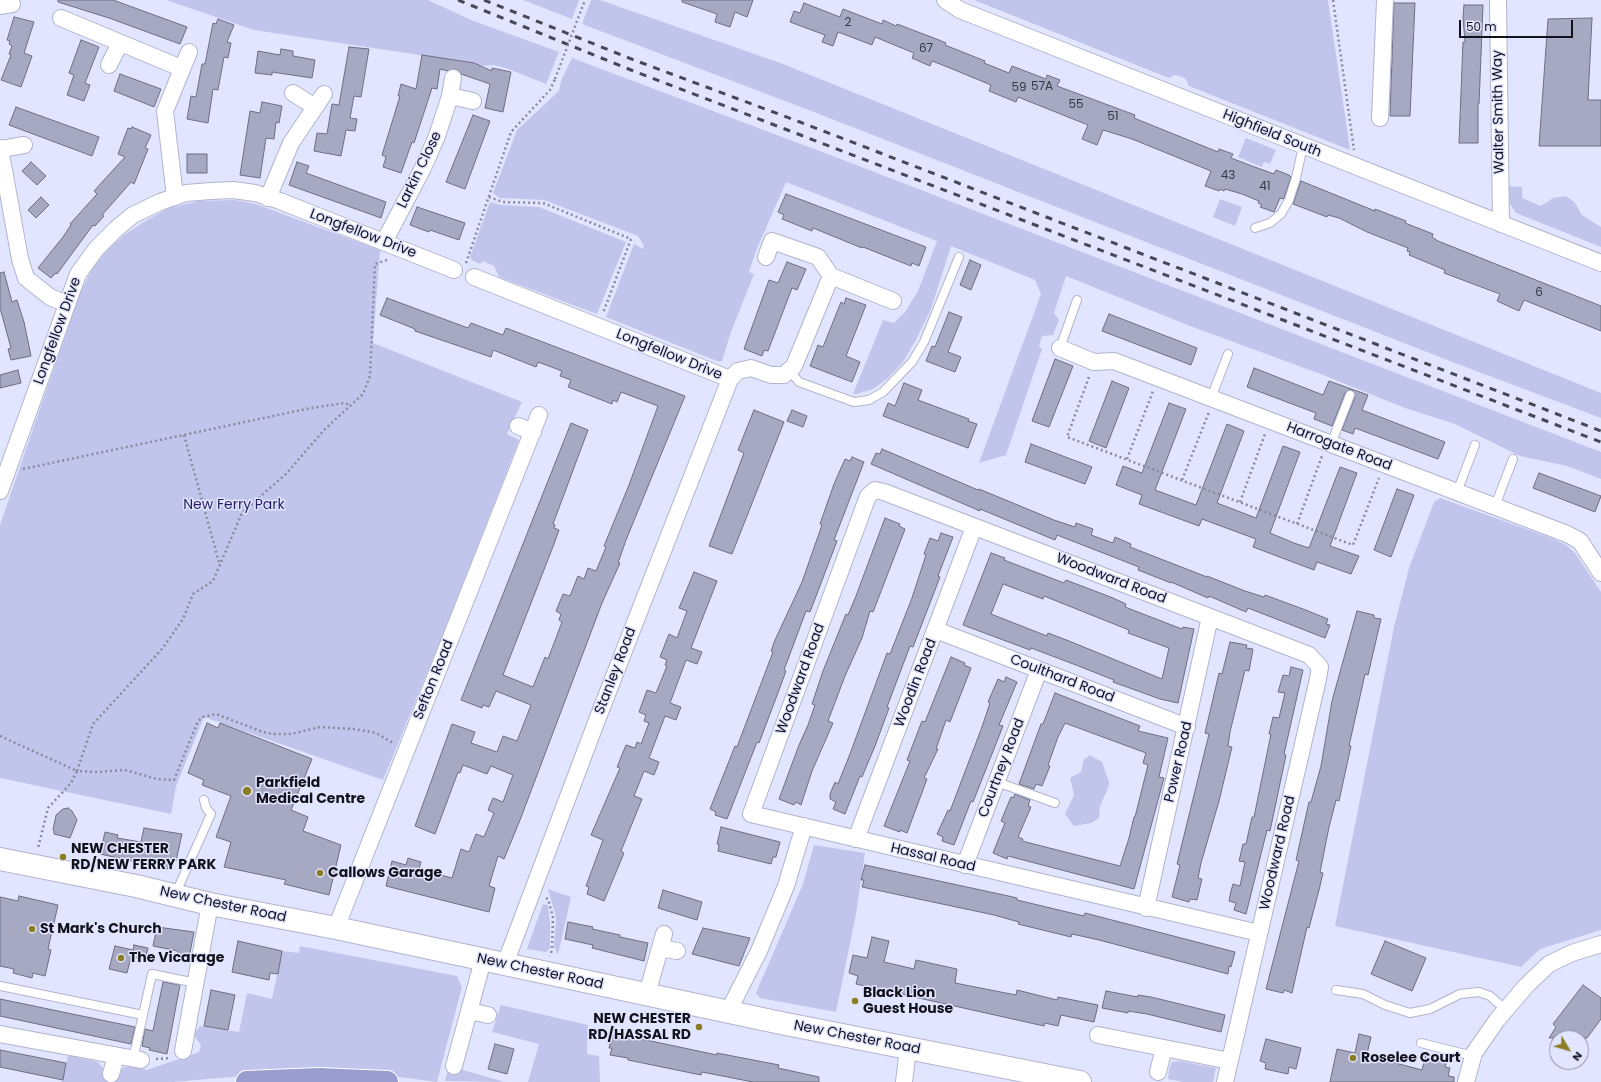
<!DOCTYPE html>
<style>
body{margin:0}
#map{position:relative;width:1601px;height:1082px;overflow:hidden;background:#e2e5ff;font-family:Poppins,sans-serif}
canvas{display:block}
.north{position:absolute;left:1549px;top:1030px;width:40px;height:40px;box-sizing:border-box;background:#e2e5ff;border:1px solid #8e91a4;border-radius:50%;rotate:128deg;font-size:11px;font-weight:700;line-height:16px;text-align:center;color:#11121b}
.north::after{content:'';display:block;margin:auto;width:14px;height:18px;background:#8a7d23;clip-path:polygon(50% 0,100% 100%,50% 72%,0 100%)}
.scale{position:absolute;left:1459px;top:20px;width:114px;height:18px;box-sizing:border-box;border:2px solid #11121b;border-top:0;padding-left:5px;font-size:12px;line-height:14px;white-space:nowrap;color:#11121b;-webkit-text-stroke:3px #e2e5ff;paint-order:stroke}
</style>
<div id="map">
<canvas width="1601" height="1082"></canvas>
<div class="north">N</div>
<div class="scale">50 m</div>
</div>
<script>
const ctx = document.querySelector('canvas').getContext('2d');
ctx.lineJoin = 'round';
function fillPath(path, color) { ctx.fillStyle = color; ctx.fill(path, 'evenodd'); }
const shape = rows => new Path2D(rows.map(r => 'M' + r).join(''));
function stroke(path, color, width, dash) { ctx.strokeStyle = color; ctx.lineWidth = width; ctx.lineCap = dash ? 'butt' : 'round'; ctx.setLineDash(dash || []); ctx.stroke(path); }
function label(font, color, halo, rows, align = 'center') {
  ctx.font = font + ' Poppins,sans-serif'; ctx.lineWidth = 3; ctx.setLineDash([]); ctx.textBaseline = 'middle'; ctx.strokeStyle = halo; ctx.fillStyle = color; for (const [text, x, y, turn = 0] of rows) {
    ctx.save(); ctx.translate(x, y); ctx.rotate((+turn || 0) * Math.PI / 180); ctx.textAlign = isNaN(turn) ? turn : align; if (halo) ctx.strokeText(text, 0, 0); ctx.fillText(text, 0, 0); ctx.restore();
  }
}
fillPath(shape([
 [166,0,428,0,471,20,559,52,546,84,506,68,493,65,481,66,466,62,254,30],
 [523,0,579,0,572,19],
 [591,0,600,0,783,64,1601,393,1601,418,1455,363,814,112,582,24],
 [974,0,1328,0,1350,150,1189,86,1185,78,1175,75,1169,78],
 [572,58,838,158,1601,452,1601,479,1567,466,1520,456,1455,424,1405,408,1318,373,1190,326,1066,276,1054,313,1059,320,1053,335,1042,336,1039,346,1042,349,1006,455,979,463,1041,294,1035,280,951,246,931,309,916,340,903,362,887,379,873,389,857,394,853,394,883,320,894,323,905,312,918,291,937,241,786,182,756,251,749,272,754,274,731,332,722,361,717,361,606,317,634,244,643,249,644,246,638,236,544,200,500,198,493,193,517,130,559,91,561,81],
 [1246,138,1276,150,1270,164,1264,162,1262,167,1238,157],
 [1508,186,1522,187,1522,198,1541,206,1553,198,1566,196,1575,203,1582,215,1601,227,1601,247,1516,213,1510,204],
 [1220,199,1242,207,1235,226,1213,217],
 [235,200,256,204,380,250,373,343,522,402,507,434,519,440,443,634,383,780,204,717,176,786,171,814,0,778,0,525,79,295,91,271,106,251,124,235,147,220,169,208,199,201],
 [490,202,501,205,539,207,626,242,597,314,499,277,494,266,483,261,480,264,472,260,470,257],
 [1440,498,1551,538,1566,545,1575,553,1601,592,1601,930,1540,949,1521,967,1335,926,1394,627,1409,568,1434,502],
 [1090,755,1102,762,1109,782,1108,788,1100,806,1099,818,1091,823,1074,826,1065,814,1074,795,1070,778,1081,772,1084,759],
 [814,845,865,853,856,914,836,1012,760,998,756,993,803,884],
 [548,889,571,897,558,955,554,946,556,917],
 [543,904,548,905,550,924,550,948,546,952,527,949],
 [300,946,457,976,462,987,437,1082,377,1074,302,1071,173,1082,62,1082,68,1055,98,1062,105,1071,116,1078,121,1070,125,1067,132,1066,147,1070,199,1052,201,1045,195,1037,195,1033,200,1026,239,1032,247,993,272,999,282,951,299,953],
 [501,1005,588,1025,587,1054,599,1056,600,1082,528,1082,539,1044,492,1032],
 [1180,1061,1216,1068,1213,1082,1183,1082,1168,1079,1169,1070,1172,1062],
 [449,1066,505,1082,445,1081]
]), '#c1c5eb');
const building = shape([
 [58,0,113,0,187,27,180,44,109,18,58,2,58,0],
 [682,0,753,0,747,17,735,12,730,27,715,22,717,14,682,2,682,0],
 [804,3,840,17,843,9,882,24,883,20,896,26,897,24,939,40,946,43,945,45,985,61,984,63,1009,73,1012,66,1046,79,1047,75,1060,80,1057,86,1135,115,1134,118,1218,152,1219,149,1233,154,1231,158,1252,166,1274,174,1276,170,1289,175,1291,177,1284,198,1283,199,1280,198,1274,212,1260,207,1262,205,1258,203,1259,201,1242,194,1225,189,1224,191,1220,189,1219,191,1205,186,1211,171,1132,139,1103,130,1097,145,1082,139,1088,125,1018,97,1016,102,989,91,991,85,945,66,932,61,930,66,912,58,914,53,875,37,872,45,838,32,833,46,822,42,825,35,790,22,794,11,800,13,804,3],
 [1394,3,1415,3,1410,116,1390,116,1394,3],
 [1464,5,1483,5,1479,104,1478,104,1478,143,1459,143,1463,42,1465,42,1463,17,1464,5],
 [14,17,34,22,24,53,32,56,21,87,1,80,11,55,9,54,12,46,9,44,10,41,7,40,14,17],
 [1592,18,1588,100,1601,100,1601,146,1539,146,1548,19,1592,18],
 [218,19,234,25,227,42,231,43,228,58,224,57,218,90,213,89,208,123,187,119,191,96,196,97,202,64,205,64,213,23,216,24,218,19],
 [81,40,99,47,85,83,90,85,84,101,67,95,74,75,69,73,81,40],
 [349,47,369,49,361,97,354,96,350,118,357,119,355,131,346,130,341,156,314,151,317,133,327,134,332,104,339,105,349,47],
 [281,49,293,51,293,56,315,60,312,78,272,72,272,75,255,73,258,51,280,55,281,49],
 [422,55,474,63,492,71,492,68,511,72,503,112,485,108,490,84,461,74,455,69,448,71,440,69,437,89,432,88,414,143,412,142,401,173,383,167,386,157,382,155,400,96,398,96,401,84,416,89,422,55],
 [120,74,161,89,154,107,114,91,120,74],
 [262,102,282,106,279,123,276,122,274,139,266,138,260,178,240,175,250,111,260,113,262,102],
 [16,107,99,137,92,156,9,125,16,107],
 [473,115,490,121,465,189,446,182,473,115],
 [132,127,151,135,145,148,148,149,134,184,131,182,118,197,102,215,104,216,95,226,93,225,57,274,56,273,51,278,38,268,63,237,71,225,70,224,97,194,94,191,125,157,118,154,128,128,131,129,132,127],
 [187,154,207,154,207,173,187,173,187,154],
 [31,162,46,176,37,185,22,171,31,162],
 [297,162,309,166,306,173,386,202,381,218,289,185,297,162],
 [1301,181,1375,211,1375,209,1406,221,1405,223,1433,234,1432,237,1438,241,1601,306,1601,331,1524,300,1519,311,1497,301,1500,294,1444,273,1445,270,1409,255,1410,252,1407,251,1408,248,1367,232,1339,218,1328,215,1327,217,1293,204,1301,181],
 [786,194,926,247,919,266,912,263,911,266,863,247,862,248,813,228,812,231,782,219,784,215,778,212,786,194],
 [41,197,49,205,36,218,28,210,41,197],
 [417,207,465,223,459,240,430,230,429,232,410,225,417,207],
 [970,260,981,265,971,290,960,285,970,260],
 [787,262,806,269,797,290,792,288,768,351,764,350,762,356,744,349,769,280,778,283,787,262],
 [4,272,12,302,17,300,24,322,31,356,11,360,8,349,11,348,0,308,0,273,4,272],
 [387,298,468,328,471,323,503,335,506,328,685,396,626,540,618,563,620,563,602,603,520,820,504,859,498,856,489,886,495,888,489,912,386,886,392,861,406,865,408,858,414,860,421,862,419,869,452,878,461,849,469,852,476,834,484,837,494,813,488,810,493,798,503,802,513,775,491,766,487,774,463,765,460,773,458,772,435,834,415,826,452,724,475,732,471,743,497,752,503,736,517,741,531,705,496,691,489,707,483,705,482,708,461,700,571,423,588,430,553,524,555,525,554,528,559,530,554,544,503,675,533,687,545,657,548,659,562,622,559,620,561,614,556,611,563,594,570,596,578,576,584,579,588,568,596,571,606,547,604,546,629,485,658,406,621,392,617,402,613,400,612,404,568,387,571,380,560,376,562,371,538,362,536,367,493,350,491,357,415,331,415,329,380,315,387,298],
 [846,298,866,305,846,356,860,362,852,382,810,366,818,345,823,347,841,302,844,304,846,298],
 [949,312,962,317,948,352,961,357,955,372,926,361,932,346,935,347,949,312],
 [1109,314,1197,348,1191,365,1102,331,1109,314],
 [1055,359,1073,366,1049,427,1032,421,1055,359],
 [1254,368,1323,395,1329,381,1368,395,1362,410,1445,442,1438,459,1355,428,1353,434,1342,430,1355,397,1352,390,1349,390,1345,393,1332,426,1314,419,1316,413,1247,387,1254,368],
 [18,370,21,383,0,388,0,375,18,370],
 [1112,381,1129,388,1106,448,1089,441,1112,381],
 [904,383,922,390,918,400,969,419,968,421,977,424,968,448,883,416,888,403,895,406,904,383],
 [1169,403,1186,409,1155,490,1196,505,1227,424,1244,431,1217,503,1256,518,1283,446,1300,452,1270,533,1294,543,1309,548,1340,467,1357,473,1330,546,1359,556,1351,574,1317,562,1314,570,1253,547,1256,539,1202,519,1199,526,1139,504,1142,495,1116,485,1123,466,1142,473,1169,403],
 [754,410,784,422,732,554,709,546,744,453,738,450,754,410],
 [792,410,807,416,803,427,787,421,792,410],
 [1031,444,1092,467,1085,484,1025,462,1031,444],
 [882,449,978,490,979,489,1054,520,1075,527,1076,523,1093,529,1091,535,1113,543,1115,537,1131,544,1130,547,1207,577,1207,576,1245,591,1264,597,1265,595,1303,609,1328,619,1326,624,1330,625,1325,638,1248,608,1246,612,1209,596,1208,598,1171,582,1171,583,1138,570,1139,567,1057,535,1055,540,980,509,980,511,871,464,876,453,880,454,882,449],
 [852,457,864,462,834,540,837,541,810,612,806,611,784,670,786,671,776,698,759,743,757,742,727,819,715,815,716,812,710,809,735,746,737,747,773,652,771,651,775,640,802,582,816,542,822,525,820,524,834,484,845,459,850,461,852,457],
 [1539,473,1601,496,1595,512,1533,488,1539,473],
 [1397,489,1414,495,1391,557,1374,550,1397,489],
 [885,518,900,524,899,526,905,529,873,612,870,611,862,638,845,676,828,721,833,723,812,771,801,805,796,802,794,805,779,799,799,745,808,725,815,705,812,704,823,671,846,614,848,615,856,596,885,518],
 [941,533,953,537,938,576,940,577,913,647,910,646,887,707,889,708,875,746,862,777,860,776,845,814,833,809,836,802,830,799,830,794,835,782,838,784,850,754,887,653,890,654,912,598,926,555,924,554,930,538,938,541,941,533],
 [991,553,1005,558,1004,560,1064,583,1066,580,1113,598,1126,604,1125,607,1182,629,1183,627,1194,629,1178,703,1160,699,1113,682,1114,680,1076,665,1031,648,1030,650,963,625,991,553],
 [1003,584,1043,599,1044,596,1129,630,1128,633,1169,648,1162,679,1069,641,1048,633,1047,636,991,614,1003,584],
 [694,572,717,581,691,648,702,652,697,664,686,660,670,703,681,707,676,720,665,716,649,758,659,762,654,775,644,771,634,796,642,799,621,851,624,853,604,901,587,894,589,887,586,886,603,840,591,835,620,768,617,767,626,745,635,748,637,742,641,744,649,723,644,721,646,715,639,712,647,690,656,693,667,666,665,665,667,660,660,657,669,634,677,638,687,611,679,608,694,572],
 [1357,611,1374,615,1374,618,1381,619,1368,675,1365,674,1349,746,1351,746,1339,801,1336,800,1329,827,1320,872,1323,873,1319,890,1309,928,1307,927,1292,993,1284,990,1283,993,1266,989,1299,861,1296,860,1309,802,1311,802,1321,766,1332,701,1357,611],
 [1230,642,1247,645,1246,648,1253,649,1249,671,1245,670,1230,732,1228,746,1232,747,1219,801,1201,863,1198,878,1202,879,1197,900,1190,899,1189,902,1172,897,1180,865,1177,864,1209,734,1205,733,1219,673,1222,674,1230,642],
 [951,657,965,663,964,665,971,668,950,722,946,720,936,749,938,749,924,778,927,779,907,833,900,830,900,832,884,826,910,761,907,760,922,721,925,722,951,657],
 [1291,667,1303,670,1284,754,1286,755,1270,831,1267,830,1246,914,1234,910,1236,903,1229,901,1231,891,1233,884,1240,886,1245,862,1239,861,1243,844,1246,844,1252,817,1254,817,1271,734,1269,734,1273,717,1279,718,1285,693,1278,692,1283,675,1289,676,1291,667],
 [1006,677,1017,682,999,725,1003,726,973,802,971,801,954,845,942,841,943,837,937,834,948,810,950,811,982,727,990,703,988,702,998,679,1004,682,1006,677],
 [1055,693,1140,726,1138,731,1168,738,1159,777,1164,778,1134,889,1008,856,1007,859,993,853,1005,823,1001,821,1011,797,1013,798,1015,794,1030,800,1028,806,1031,807,1018,837,1023,839,1022,841,1120,866,1129,838,1134,817,1135,817,1148,765,1143,763,1146,753,1065,723,1058,737,1048,765,1050,766,1042,786,1036,784,1034,789,1019,784,1041,724,1043,724,1055,693],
 [207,723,218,728,220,723,312,759,291,810,308,817,303,831,341,845,329,895,284,884,286,880,224,867,231,842,216,837,231,796,202,785,204,780,188,773,207,723],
 [68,808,72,811,77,820,70,838,54,834,54,830,53,830,56,815,63,809,68,808],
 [721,827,780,842,776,857,773,857,771,864,718,851,719,844,717,844,721,827],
 [144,828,182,834,176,861,172,860,169,869,100,854,105,832,118,835,117,838,141,842,144,828],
 [865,865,1004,895,1017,898,1017,900,1084,916,1085,913,1235,952,1231,967,1229,966,1228,974,1099,940,1072,934,1071,937,1018,924,1019,922,994,915,862,887,864,880,861,880,865,865],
 [663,890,702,902,697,920,658,908,663,890],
 [19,896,58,905,48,949,51,950,45,976,33,973,32,978,13,973,14,969,0,966,0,897,18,901,19,896],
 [568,922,593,927,592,929,620,935,620,937,648,943,644,961,592,948,593,945,565,939,568,922],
 [157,927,194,932,188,963,176,960,178,951,153,946,157,927],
 [703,928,750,938,739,966,692,954,703,928],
 [872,937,889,941,884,962,914,969,916,960,957,969,955,983,1016,995,1017,990,1057,1000,1058,997,1098,1005,1094,1022,1061,1015,1058,1026,1045,1023,1044,1026,856,984,858,976,849,973,853,955,867,958,872,937],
 [238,941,282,951,278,974,270,973,269,980,232,972,238,941],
 [1385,941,1426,958,1412,991,1371,974,1385,941],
 [134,945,148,948,145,960,132,957,134,945],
 [115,946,133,950,127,973,109,969,115,946],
 [163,982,180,985,167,1054,149,1050,150,1048,142,1046,145,1029,153,1031,163,982],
 [1583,985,1601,998,1601,1019,1587,1038,1549,1038,1556,1027,1553,1024,1583,985],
 [211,990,235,995,228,1030,204,1026,211,990],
 [1106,991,1138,997,1138,995,1151,997,1225,1015,1221,1032,1147,1014,1128,1011,1128,1013,1102,1008,1106,991],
 [0,999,135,1027,131,1044,0,1016,0,999],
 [613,1033,717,1055,717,1053,779,1065,778,1068,819,1077,819,1082,753,1082,702,1072,701,1075,628,1060,628,1058,610,1055,612,1048,609,1048,613,1033],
 [1359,1034,1371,1037,1367,1054,1384,1058,1384,1060,1422,1070,1426,1054,1447,1060,1445,1067,1450,1068,1448,1076,1454,1077,1454,1082,1330,1082,1337,1049,1355,1053,1359,1034],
 [1266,1039,1301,1048,1296,1069,1289,1067,1288,1074,1265,1069,1266,1063,1260,1061,1266,1039],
 [495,1044,514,1049,507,1074,488,1069,495,1044],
 [0,1050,66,1063,63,1080,0,1067,0,1050]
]);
fillPath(building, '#a6a9c1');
stroke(building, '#6c6e85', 1);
const service = shape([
 [1255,228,1270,223,1281,214,1289,200,1296,178,1303,146],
 [1060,348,1077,300],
 [789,370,799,382,854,402,869,400,883,392,912,362,924,342,959,257],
 [1211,398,1228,354],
 [1331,444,1350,395],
 [1457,492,1475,445],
 [1495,506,1513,459],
 [997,782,1055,803],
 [175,895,211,814,206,808,204,800],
 [0,986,143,1015,152,974,196,983],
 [1336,990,1363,994,1385,1005,1410,1013,1430,1009,1460,994,1479,992,1490,996,1506,1010],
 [1421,1043,1473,1056],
 [133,1059,143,1015]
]);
const minor = shape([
 [945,0,960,10,1601,263],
 [1498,0,1501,224],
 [0,6,12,4],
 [61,18,181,68],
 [109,65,120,43],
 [293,93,315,107],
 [450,96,473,101],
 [1380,118,1385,0],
 [0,148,20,259,26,278,50,297,67,304],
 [0,149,24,145],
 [175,197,165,111,189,52],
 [268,198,291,143,324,94],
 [384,242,423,168,437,136,450,96,453,78],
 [831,276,893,301],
 [474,277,730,379],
 [1060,348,1094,362,1114,361,1567,534,1580,541,1601,573],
 [518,426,533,432],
 [0,491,78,274,96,249,116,229,133,215,160,202,186,193,211,191,233,190,255,193,280,201,454,270],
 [936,630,1187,727],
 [856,839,974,527],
 [965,865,1039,670],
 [1146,908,1210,617],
 [336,928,539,415],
 [660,948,677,951],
 [505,964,597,720,730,379,738,371,751,368,771,375,784,375,794,366,831,276,818,257,772,241,766,257],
 [647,994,664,934],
 [469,1011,488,1015],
 [728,1012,759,951,786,886,804,826],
 [0,1034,141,1060],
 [1098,1035,1230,1061],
 [183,1051,210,904],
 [454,1066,483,960],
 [1158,1072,1164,1048],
 [111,1074,116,1056],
 [904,1082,908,1049],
 [1225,1082,1318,679,1320,667,1309,655,884,492,875,490,868,496,751,814,1259,933],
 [1466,1082,1474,1053,1497,1020,1526,986,1549,964,1572,953,1601,944]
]);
const secondary = shape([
 [0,859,136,886,210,904,336,928,781,1023,1080,1082]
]);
const trunk = shape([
 [247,1082,319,1079,387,1082]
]);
stroke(service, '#b1b4cc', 10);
stroke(minor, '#b1b4cc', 18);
stroke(secondary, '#b1b4cc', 24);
stroke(trunk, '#fff', 24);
stroke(shape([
 [1333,0,1354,150],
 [489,197,503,202,543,203,631,239,603,313],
 [387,260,375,264,370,376,363,394,325,429,286,474,246,509,241,515,213,581,193,594,183,619,162,649,93,724,77,771,97,772,125,770,157,779,174,780,198,721,203,717,216,714,263,732,273,734,291,734,320,727,354,729,376,733,393,743],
 [466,263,511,132,550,90,555,79],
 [1089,377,1067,437,1353,545,1379,478],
 [184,435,220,566],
 [1127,459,1153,391],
 [23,469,311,408,344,403,351,405],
 [1182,480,1209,412],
 [1240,502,1265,434],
 [1297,524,1322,456],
 [0,736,77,771,71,783,48,808,38,848],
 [546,898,548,899,553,917,552,950,550,956],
 [156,1059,171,1058]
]), '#888a9d', 2.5, [2, 3]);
stroke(service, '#fff', 8);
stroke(minor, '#fff', 16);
stroke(secondary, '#fff', 22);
stroke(trunk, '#989ccf', 22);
stroke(shape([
 [458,0,631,70,1601,442],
 [484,0,634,60,800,122,1601,431]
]), '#474856', 3, [7, 7]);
stroke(shape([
 [555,79,585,0]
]), '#888a9d', 2.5, [2, 3]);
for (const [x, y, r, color] of [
 [247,791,5,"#8a7d23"],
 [63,857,4,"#8a7d23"],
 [320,873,4,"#8a7d23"],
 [32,929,4,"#8a7d23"],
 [121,958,4,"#8a7d23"],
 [855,1001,4,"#8a7d23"],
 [699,1027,4,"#8a7d23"],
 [1353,1058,4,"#8a7d23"]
]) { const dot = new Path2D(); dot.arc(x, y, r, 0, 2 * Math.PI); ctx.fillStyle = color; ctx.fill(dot); stroke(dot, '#e2e5ff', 1.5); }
label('12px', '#363844', null, [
 ["2",848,23],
 ["67",926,49],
 ["57A",1042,87],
 ["59",1019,88],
 ["55",1076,105],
 ["51",1113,117],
 ["43",1228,176],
 ["41",1265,187],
 ["6",1539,293]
]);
label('14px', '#11121b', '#e2e5ff', [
 ["Walter Smith Way",1499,112,-91],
 ["Highfield South",1272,134,22],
 ["Larkin Close",420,170,-64],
 ["Longfellow Drive",363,234,21],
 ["Longfellow Drive",58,331,-70],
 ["Longfellow Drive",669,355,22],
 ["Harrogate Road",1339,447,21],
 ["Woodward Road",1111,579,21],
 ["Stanley Road",616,671,-69],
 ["Woodward Road",801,679,-70],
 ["Coulthard Road",1062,679,21],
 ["Sefton Road",434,680,-68],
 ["Woodin Road",916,683,-69],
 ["Power Road",1179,762,-77],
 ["Courtney Road",1002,768,-69],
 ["Woodward Road",1278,853,-77],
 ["Hassal Road",933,858,13],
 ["New Chester Road",223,905,12],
 ["New Chester Road",540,972,12],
 ["New Chester Road",857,1038,11]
]);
label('14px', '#251f63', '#e2e5ff', [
 ["New Ferry Park",234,505]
]);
label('bold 14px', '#11121b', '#e2e5ff', [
 ["Parkfield",256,783],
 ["Medical Centre",256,799],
 ["NEW CHESTER",71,849],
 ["RD/NEW FERRY PARK",71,865],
 ["Callows Garage",328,873],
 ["St Mark's Church",40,929],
 ["The Vicarage",129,958],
 ["Black Lion",863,993],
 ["Guest House",863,1009],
 ["NEW CHESTER",691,1019,"right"],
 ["RD/HASSAL RD",691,1035,"right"],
 ["Roselee Court",1361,1058]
], 'left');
</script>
